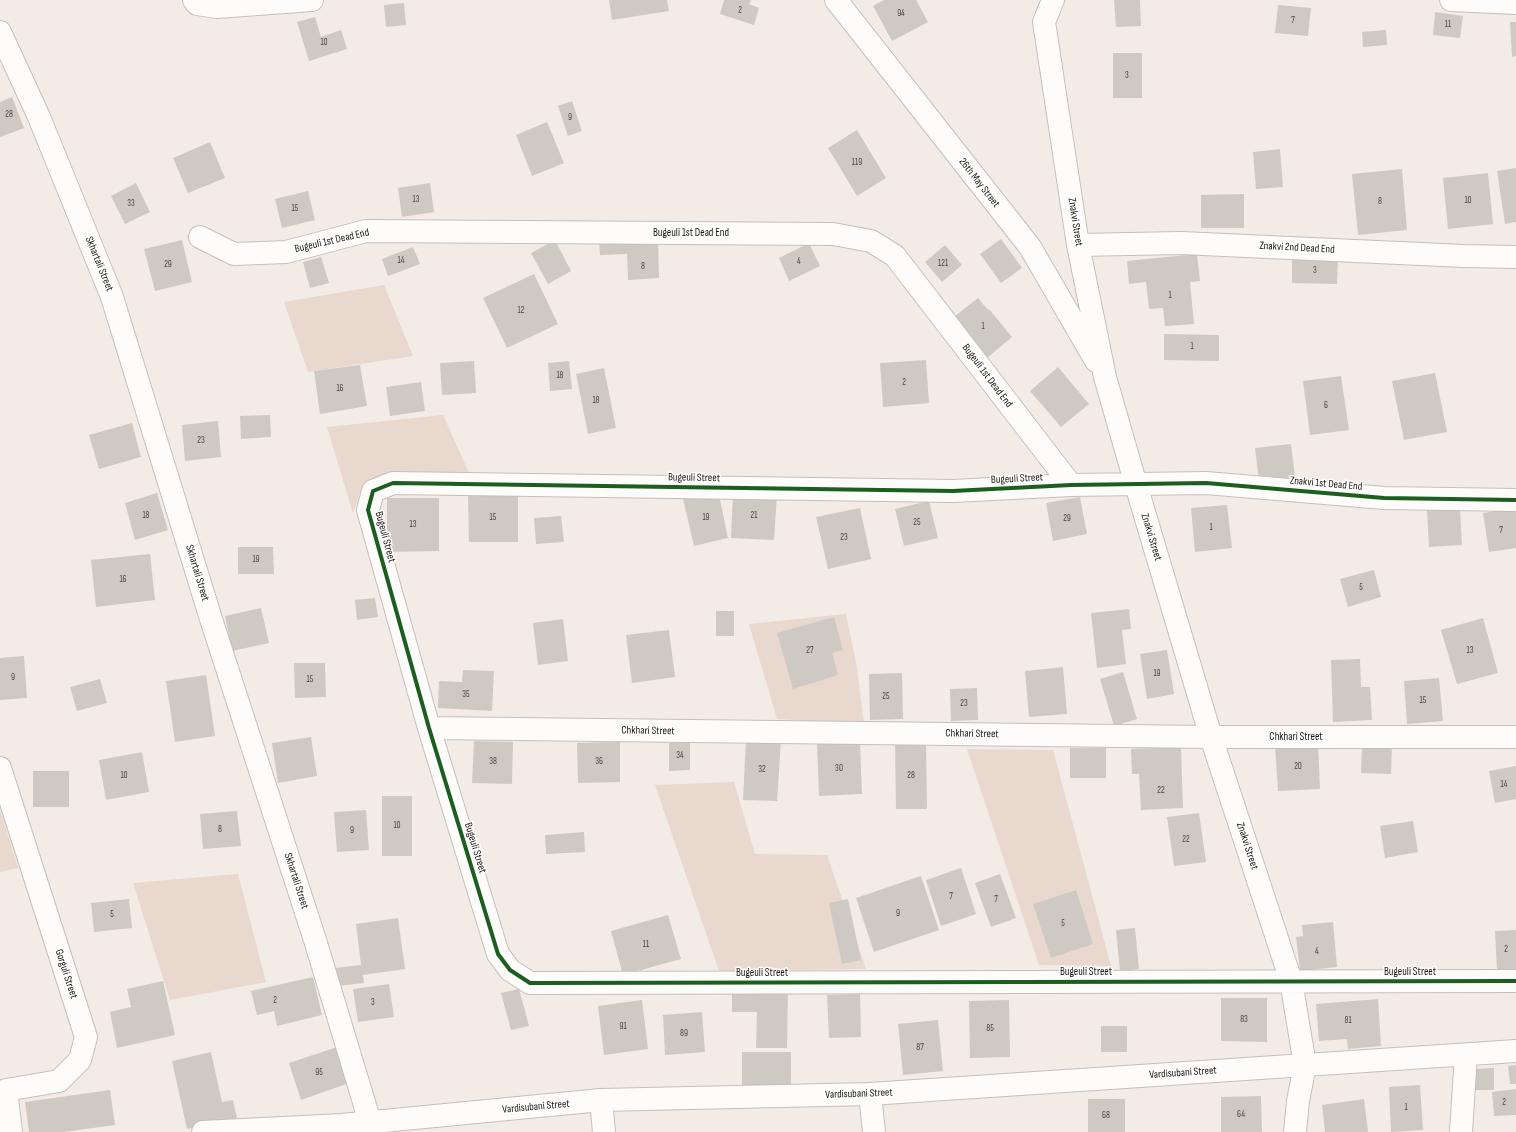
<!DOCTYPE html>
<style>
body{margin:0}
canvas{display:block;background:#f3ebe6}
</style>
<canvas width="1516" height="1132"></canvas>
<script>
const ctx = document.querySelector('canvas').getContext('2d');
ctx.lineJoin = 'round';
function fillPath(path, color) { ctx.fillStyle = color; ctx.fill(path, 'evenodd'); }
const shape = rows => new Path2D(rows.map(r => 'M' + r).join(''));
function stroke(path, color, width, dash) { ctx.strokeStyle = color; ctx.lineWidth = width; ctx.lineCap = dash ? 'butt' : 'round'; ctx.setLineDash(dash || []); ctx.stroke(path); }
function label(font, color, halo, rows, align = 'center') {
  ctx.font = font + ' "Sofia Sans Condensed",sans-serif'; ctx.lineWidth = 3; ctx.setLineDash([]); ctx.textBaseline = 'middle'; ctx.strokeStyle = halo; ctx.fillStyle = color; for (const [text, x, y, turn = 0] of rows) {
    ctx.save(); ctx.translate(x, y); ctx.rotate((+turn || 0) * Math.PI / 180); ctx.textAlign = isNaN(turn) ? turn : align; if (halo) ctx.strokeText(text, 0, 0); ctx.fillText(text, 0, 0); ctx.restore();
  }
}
fillPath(shape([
 [384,285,413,356,308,372,284,302],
 [443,415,470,475,383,474,362,487,353,513,327,427],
 [846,614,857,668,864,724,777,719,749,624],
 [967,749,1053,750,1111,966,1039,965],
 [734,782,755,854,827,855,866,969,719,971,655,785],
 [0,809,18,868,0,872],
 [238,874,266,982,170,1000,133,883]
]), '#e8d8ce');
fillPath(shape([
 [609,0,667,0,669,11,612,20],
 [724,0,751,0,749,4,759,8,754,25,720,14],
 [884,0,916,0,928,22,892,41,873,6],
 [1114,0,1140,0,1141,26,1116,27],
 [404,3,406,25,386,27,384,5],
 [1278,5,1311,8,1308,36,1275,33],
 [1435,12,1463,16,1460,38,1433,35],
 [315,17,321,37,341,30,347,49,309,61,297,22],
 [1510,22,1516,22,1516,56,1512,57],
 [1386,30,1387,45,1363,47,1362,32],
 [1113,53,1142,53,1142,98,1113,98],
 [12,97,24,128,0,137,0,102],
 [572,101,582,131,568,136,558,106],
 [547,122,564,163,532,176,516,135],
 [857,130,886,178,857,196,828,148],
 [210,142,225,178,188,193,173,158],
 [1280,149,1283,187,1256,189,1253,152],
 [1516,168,1516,222,1505,224,1497,171],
 [1402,169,1407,230,1358,235,1352,174],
 [1488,173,1493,224,1448,229,1443,178],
 [136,183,150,212,125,224,111,196],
 [430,183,434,212,402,217,398,188],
 [308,191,315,220,282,228,275,199],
 [1244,194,1244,228,1201,228,1201,195],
 [658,239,659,278,628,280,627,254,600,255,599,242],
 [1001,239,1022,268,1001,283,980,254],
 [182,240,192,282,155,291,144,249],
 [555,240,571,271,548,284,531,253],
 [809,243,820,266,789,281,779,258],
 [945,245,962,265,942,282,925,262],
 [413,247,420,264,388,276,382,259],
 [1197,254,1200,281,1190,282,1194,324,1165,326,1163,308,1149,309,1146,282,1129,284,1127,261],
 [321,257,329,283,310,288,303,262],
 [1292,259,1338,259,1337,284,1292,283],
 [534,274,558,324,507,348,483,298],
 [978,298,988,310,989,309,1012,337,987,358,954,317],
 [1164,334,1219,335,1219,361,1164,360],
 [926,360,929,403,883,407,880,363],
 [474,361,476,393,442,395,440,363],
 [569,361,572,389,550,391,548,363],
 [360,365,367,406,320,414,314,371],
 [1058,367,1089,404,1061,427,1030,391],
 [604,368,616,428,588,434,576,374],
 [1435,373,1447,432,1404,440,1392,381],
 [1341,376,1349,430,1310,435,1303,381],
 [421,382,425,411,390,416,386,387],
 [270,415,271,437,241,439,240,416],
 [218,421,221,457,185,461,182,425],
 [132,423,141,457,99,469,89,435],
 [1291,444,1295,477,1259,481,1255,448],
 [718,490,728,538,694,546,683,499],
 [733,492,777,494,774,540,731,538],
 [157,493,168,530,135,540,125,503],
 [468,495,518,495,518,542,469,542],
 [1080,497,1087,534,1053,541,1046,503],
 [387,498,439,498,439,551,387,552],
 [929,501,938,538,904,546,895,509],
 [1227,505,1232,548,1195,552,1191,508],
 [860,508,871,559,828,569,816,517],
 [1516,508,1516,548,1489,552,1483,513],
 [1460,509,1462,545,1429,547,1427,510],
 [561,516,564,542,536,544,534,518],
 [238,547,273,547,274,574,238,574],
 [150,554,155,600,96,607,91,560],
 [1374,570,1381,597,1348,607,1340,579],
 [375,598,378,617,357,620,355,600],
 [261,608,269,643,232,651,225,616],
 [1129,609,1131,629,1122,630,1126,664,1097,668,1091,613],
 [716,611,734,611,734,636,716,636],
 [834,617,843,650,832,653,838,675,793,689,777,633],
 [1483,618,1498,673,1457,684,1441,630],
 [563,619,568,661,538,665,533,623],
 [669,630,675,677,632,683,626,635],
 [1167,650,1174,694,1147,699,1140,654],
 [24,656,27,698,0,700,0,658],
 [1360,659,1361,687,1370,687,1372,720,1333,722,1331,660],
 [294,663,325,663,326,697,295,698],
 [1063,667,1067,714,1029,717,1025,671],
 [463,670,494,671,492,711,438,708,439,681,462,682],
 [1123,672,1137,719,1114,726,1100,679],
 [902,673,903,719,870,720,869,674],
 [206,675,215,736,175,742,166,681],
 [1439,678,1443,721,1407,724,1404,681],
 [100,679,107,703,77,711,70,687],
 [977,688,978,720,951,721,950,689],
 [311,737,317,776,278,783,272,743],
 [746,739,781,740,777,801,743,800],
 [474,741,513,742,512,784,472,783],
 [620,742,620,782,578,783,577,743],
 [669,743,690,743,690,770,669,771],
 [860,743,862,794,819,796,817,744],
 [926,743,927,809,896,809,895,744],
 [1318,743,1320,789,1278,791,1275,745],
 [1362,744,1392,745,1391,774,1361,773],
 [1181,747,1183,808,1141,810,1139,774,1132,774,1131,749],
 [1070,748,1106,748,1106,778,1070,778],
 [142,752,149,792,106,800,99,760],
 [1516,766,1516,799,1495,803,1489,771],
 [33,771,69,771,69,807,33,807],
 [382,796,412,796,412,856,382,856],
 [366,810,369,850,337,852,334,812],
 [237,811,241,846,203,849,200,814],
 [1199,813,1206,862,1174,866,1167,817],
 [1413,821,1418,852,1385,858,1380,826],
 [584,832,585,852,546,854,545,835],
 [961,868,976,914,941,926,926,880],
 [1000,874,1016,918,991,927,975,883],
 [921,876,939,930,874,952,856,898],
 [1076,890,1093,944,1051,958,1033,904],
 [129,899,132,928,94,932,91,903],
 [848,899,861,960,842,964,829,903],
 [668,915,681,959,623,975,611,931],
 [398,918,405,969,363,975,364,983,338,986,335,968,361,965,356,924],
 [1333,922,1337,967,1300,971,1296,937,1303,936,1302,925],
 [1135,928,1139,969,1120,971,1116,930],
 [1516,930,1516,969,1497,970,1495,931],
 [313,977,322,1015,277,1026,274,1011,257,1015,251,991],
 [163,981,175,1035,117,1048,110,1012,131,1007,127,989],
 [389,984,394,1017,358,1022,353,989],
 [732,987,788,988,787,1048,756,1048,757,1012,732,1012],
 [519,989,529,1026,511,1030,501,993],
 [860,994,861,1037,829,1038,827,995],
 [1221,998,1267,998,1267,1042,1221,1041],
 [1378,999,1381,1046,1348,1049,1347,1039,1319,1041,1316,1004],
 [642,1000,648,1049,604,1055,598,1006],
 [1009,1000,1010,1057,970,1058,969,1001],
 [702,1012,705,1052,665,1055,663,1015],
 [938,1020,943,1071,903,1075,898,1024],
 [1101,1026,1127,1026,1127,1052,1101,1052],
 [337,1047,349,1083,301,1100,289,1063],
 [211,1052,222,1102,233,1100,237,1118,187,1129,172,1061],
 [742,1052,791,1052,791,1086,742,1085],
 [1516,1065,1516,1084,1510,1084,1508,1066],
 [1494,1068,1494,1090,1475,1090,1475,1069],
 [1420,1085,1423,1130,1391,1132,1389,1087],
 [1516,1089,1516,1115,1494,1116,1492,1092],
 [110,1090,115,1125,64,1132,29,1132,25,1102],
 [1261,1096,1262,1132,1221,1132,1221,1097],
 [1088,1099,1125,1099,1125,1132,1088,1132],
 [1364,1099,1368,1132,1325,1132,1322,1105]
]), '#cfc9c4');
const minor = shape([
 [194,0,197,4,217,7,312,0],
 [836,0,1030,247,1096,361],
 [1053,0,1044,22,1078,245,1105,377,1136,485,1211,737,1291,981,1305,1065,1298,1101,1295,1132],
 [1451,0,1516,3],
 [0,32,39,117,112,297,211,619,315,940,370,1122],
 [200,237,234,254,286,252,366,231,833,234,871,241,895,256,1071,485],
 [1078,245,1181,243,1464,256,1516,257],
 [1516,500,1384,498,1206,483,1071,485,953,491,393,483,373,491,368,510,429,728,498,954,510,970,530,983,1516,981],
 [429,728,1211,737,1516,737],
 [0,768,86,1037,80,1060,59,1081,6,1090,11,1132],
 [870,1094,874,1132],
 [601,1100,604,1132],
 [1461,1132,1466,1055]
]);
const tertiary = shape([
 [203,1132,342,1125,601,1100,870,1094,1516,1051]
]);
stroke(minor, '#c5bfbb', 24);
stroke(tertiary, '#c5bfbb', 24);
stroke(minor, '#fdfcfb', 22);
stroke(tertiary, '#fdfcfb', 22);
stroke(shape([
 [1516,500,1384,498,1206,483,1071,485,953,491,393,483,373,491,368,510,429,728,498,954,510,970,530,983,1516,981]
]), '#1b5e20', 4);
label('9px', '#49433f', null, [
 ["2",740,11],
 ["94",901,14],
 ["7",1293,21],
 ["11",1448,25],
 ["10",324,43],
 ["3",1127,76],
 ["28",9,115],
 ["9",570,118],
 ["119",857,163],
 ["13",416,200],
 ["10",1468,201],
 ["8",1380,202],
 ["33",131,204],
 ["15",295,209],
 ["14",401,261],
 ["4",799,262],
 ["121",943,264],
 ["29",168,265],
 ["8",643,267],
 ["3",1315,271],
 ["1",1170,296],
 ["12",521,311],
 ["1",983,327],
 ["1",1192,347],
 ["18",560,376],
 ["2",904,383],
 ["16",340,389],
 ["18",596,401],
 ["6",1326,406],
 ["23",201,441],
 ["18",146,516],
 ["21",754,516],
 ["15",493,518],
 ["19",706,518],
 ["29",1067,519],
 ["25",917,523],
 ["13",413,525],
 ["1",1211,528],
 ["7",1501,531],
 ["23",844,538],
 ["19",256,560],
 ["16",123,580],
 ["5",1361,588],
 ["27",810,651],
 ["13",1470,651],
 ["19",1157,674],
 ["9",13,678],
 ["15",310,680],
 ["35",466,695],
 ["25",886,697],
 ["15",1423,701],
 ["23",964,704],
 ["34",680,756],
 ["38",493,762],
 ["36",599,762],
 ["20",1298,767],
 ["30",839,769],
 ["32",762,770],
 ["10",124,776],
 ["28",911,776],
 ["14",1504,785],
 ["22",1161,791],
 ["10",397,826],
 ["8",220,830],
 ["9",352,831],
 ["22",1186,840],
 ["7",951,897],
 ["7",996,900],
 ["9",898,914],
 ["5",112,915],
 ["5",1063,924],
 ["11",646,945],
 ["2",1506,950],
 ["4",1317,952],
 ["2",275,1001],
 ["3",373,1003],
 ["83",1244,1020],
 ["81",1348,1021],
 ["91",623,1027],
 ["85",990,1029],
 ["89",684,1034],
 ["87",920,1048],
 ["95",319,1073],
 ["2",1504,1103],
 ["1",1406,1108],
 ["64",1241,1115],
 ["68",1106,1116]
]);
label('11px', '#1c1613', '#fff', [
 ["26th May Street",979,183,52],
 ["Znakvi Street",1075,222,81],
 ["Bugeuli 1st Dead End",691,233],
 ["Bugeuli 1st Dead End",332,241,-13],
 ["Znakvi 2nd Dead End",1297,248,3],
 ["Skhartali Street",99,264,68],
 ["Bugeuli 1st Dead End",987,376,53],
 ["Bugeuli Street",694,478,1],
 ["Bugeuli Street",1017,479,-3],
 ["Znakvi 1st Dead End",1326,484,5],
 ["Bugeuli Street",385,537,75],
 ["Znakvi Street",1151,537,73],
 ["Skhartali Street",197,573,73],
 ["Chkhari Street",648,731,1],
 ["Chkhari Street",972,734,1],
 ["Chkhari Street",1296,737],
 ["Znakvi Street",1247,846,72],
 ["Bugeuli Street",475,848,73],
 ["Skhartali Street",296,881,72],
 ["Bugeuli Street",1086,972],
 ["Bugeuli Street",1410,972],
 ["Bugeuli Street",762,973],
 ["Gorguli Street",66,974,72],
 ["Vardisubani Street",1183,1073,-4],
 ["Vardisubani Street",859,1094,-2],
 ["Vardisubani Street",536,1107,-5]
]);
</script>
